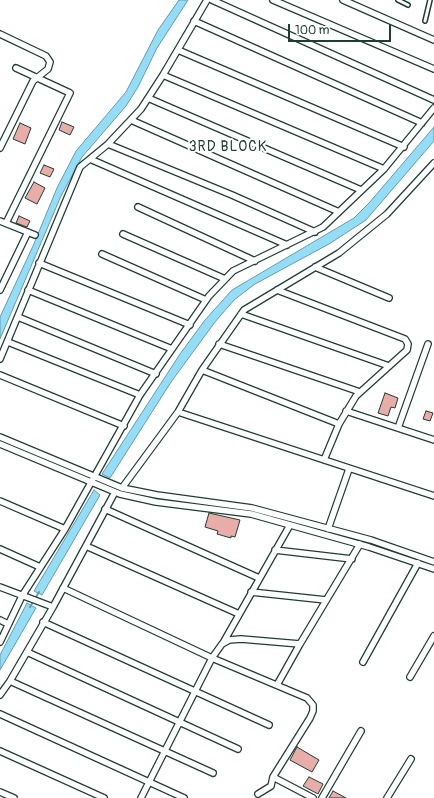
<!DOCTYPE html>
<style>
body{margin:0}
#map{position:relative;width:434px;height:798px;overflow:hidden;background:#fff;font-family:Pangolin,sans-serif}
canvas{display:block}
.scale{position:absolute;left:288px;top:24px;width:103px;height:18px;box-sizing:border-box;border:2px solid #1f3d34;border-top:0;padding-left:5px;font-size:12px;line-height:14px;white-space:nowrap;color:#1f3d34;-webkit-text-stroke:3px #fff;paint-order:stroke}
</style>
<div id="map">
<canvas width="434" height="798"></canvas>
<div class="scale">100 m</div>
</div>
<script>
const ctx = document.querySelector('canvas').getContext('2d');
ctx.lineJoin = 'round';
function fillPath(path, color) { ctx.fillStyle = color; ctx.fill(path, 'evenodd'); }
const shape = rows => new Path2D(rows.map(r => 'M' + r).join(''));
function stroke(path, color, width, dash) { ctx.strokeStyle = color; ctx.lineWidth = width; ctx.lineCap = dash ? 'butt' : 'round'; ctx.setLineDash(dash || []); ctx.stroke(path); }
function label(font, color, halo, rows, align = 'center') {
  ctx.font = font + ' Pangolin,sans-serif'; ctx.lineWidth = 4; ctx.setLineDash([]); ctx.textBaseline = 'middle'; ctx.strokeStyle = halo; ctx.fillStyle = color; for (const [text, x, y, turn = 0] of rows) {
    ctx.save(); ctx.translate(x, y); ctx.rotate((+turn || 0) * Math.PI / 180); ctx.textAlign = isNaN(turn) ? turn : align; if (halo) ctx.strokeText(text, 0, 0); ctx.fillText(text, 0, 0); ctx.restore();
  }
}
const water = shape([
 [179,0,188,0,157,48,138,87,126,106,82,157,61,196,0,339,0,317,33,246,57,188,76,151,126,92,158,30,179,0],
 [434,127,434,141,366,220,329,244,255,284,234,300,215,322,171,382,110,478,102,474,180,354,205,320,232,290,354,218,369,203,434,127],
 [94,490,100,495,42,595,34,591,94,490],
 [27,603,36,608,0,670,0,655,27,603]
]);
fillPath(water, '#95dcf7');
stroke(water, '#669ca9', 1);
stroke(shape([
 [30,607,39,592]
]), '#669ca9', 2);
const building = shape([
 [62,122,74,127,70,135,59,130,62,122],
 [20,123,31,128,25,144,13,139,20,123],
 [44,165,54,169,50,177,40,173,44,165],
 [34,182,45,188,37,204,25,198,34,182],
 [19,216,30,221,27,227,16,223,19,216],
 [385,393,398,398,395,408,391,407,388,416,378,413,385,393],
 [426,411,433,413,430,421,423,419,426,411],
 [209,513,240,520,235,537,231,536,231,538,217,534,218,531,205,527,209,513],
 [297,747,319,760,312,772,290,760,297,747],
 [309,777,323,784,318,794,303,786,309,777],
 [333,791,346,798,329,798,333,791]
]);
fillPath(building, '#e8ada9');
stroke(building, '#1f3d34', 1);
const lane = shape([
 [398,0,408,5],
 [425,21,430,0]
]);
const street = shape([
 [212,0,434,100],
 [273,0,434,69],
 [343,0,434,40],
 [194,21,422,123],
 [0,34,46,56,50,62,48,69,33,81,0,148],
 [178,50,404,147],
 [163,75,384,169],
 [148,98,361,190],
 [131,120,339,212],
 [108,144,232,195,315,232],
 [90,159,287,245],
 [138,207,255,261],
 [0,221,35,235],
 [6,223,70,93,16,68],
 [123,234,225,279],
 [102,254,206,300],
 [39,263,190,325],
 [315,267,389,298],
 [0,290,28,232],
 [28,290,172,349],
 [277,290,405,339,408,344,407,350,356,396,339,424,324,460],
 [241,314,389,366],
 [18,317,156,374],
 [8,342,140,395],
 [219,344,360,392],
 [0,359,80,167,108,144,141,109,163,75,207,0],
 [202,370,339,424],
 [0,375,124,426],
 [346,411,434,440],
 [178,412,434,496],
 [398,428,428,344],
 [0,437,122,488,157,495,252,508,371,540,434,562],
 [0,444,120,494,156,502,251,514,369,547,434,569],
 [122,488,178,412,202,370,244,310,339,253,387,214,434,163],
 [0,501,65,529],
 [105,509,259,578],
 [328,529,349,469],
 [86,546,239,614],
 [0,549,40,567],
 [275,550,352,559],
 [0,587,53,607,10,681,0,695],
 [63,588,212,658,307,698,313,705,313,711,310,718,273,777,271,786,258,794],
 [251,592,326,600],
 [53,607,115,492],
 [0,620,8,624],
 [43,622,269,725],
 [0,642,22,596,65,529,140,395,209,296,233,271,323,227,384,169,434,108],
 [223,643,290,525],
 [27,652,238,749],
 [363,662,418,563],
 [410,677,434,636],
 [10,681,213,773],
 [277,685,300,644,360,544],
 [0,714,184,798],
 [0,751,104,798],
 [273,777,313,798],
 [0,792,14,798],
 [141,798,212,658,222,644,229,640,241,639,300,644],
 [322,798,361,731],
 [387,798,411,759]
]);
stroke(lane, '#1f3d34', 6);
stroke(street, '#1f3d34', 8);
stroke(lane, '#fff', 3);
stroke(street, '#fff', 5.5);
ctx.letterSpacing = '1px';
label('14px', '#1f3d34', '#fff', [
 ["3RD BLOCK",228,147]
]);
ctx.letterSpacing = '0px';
</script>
